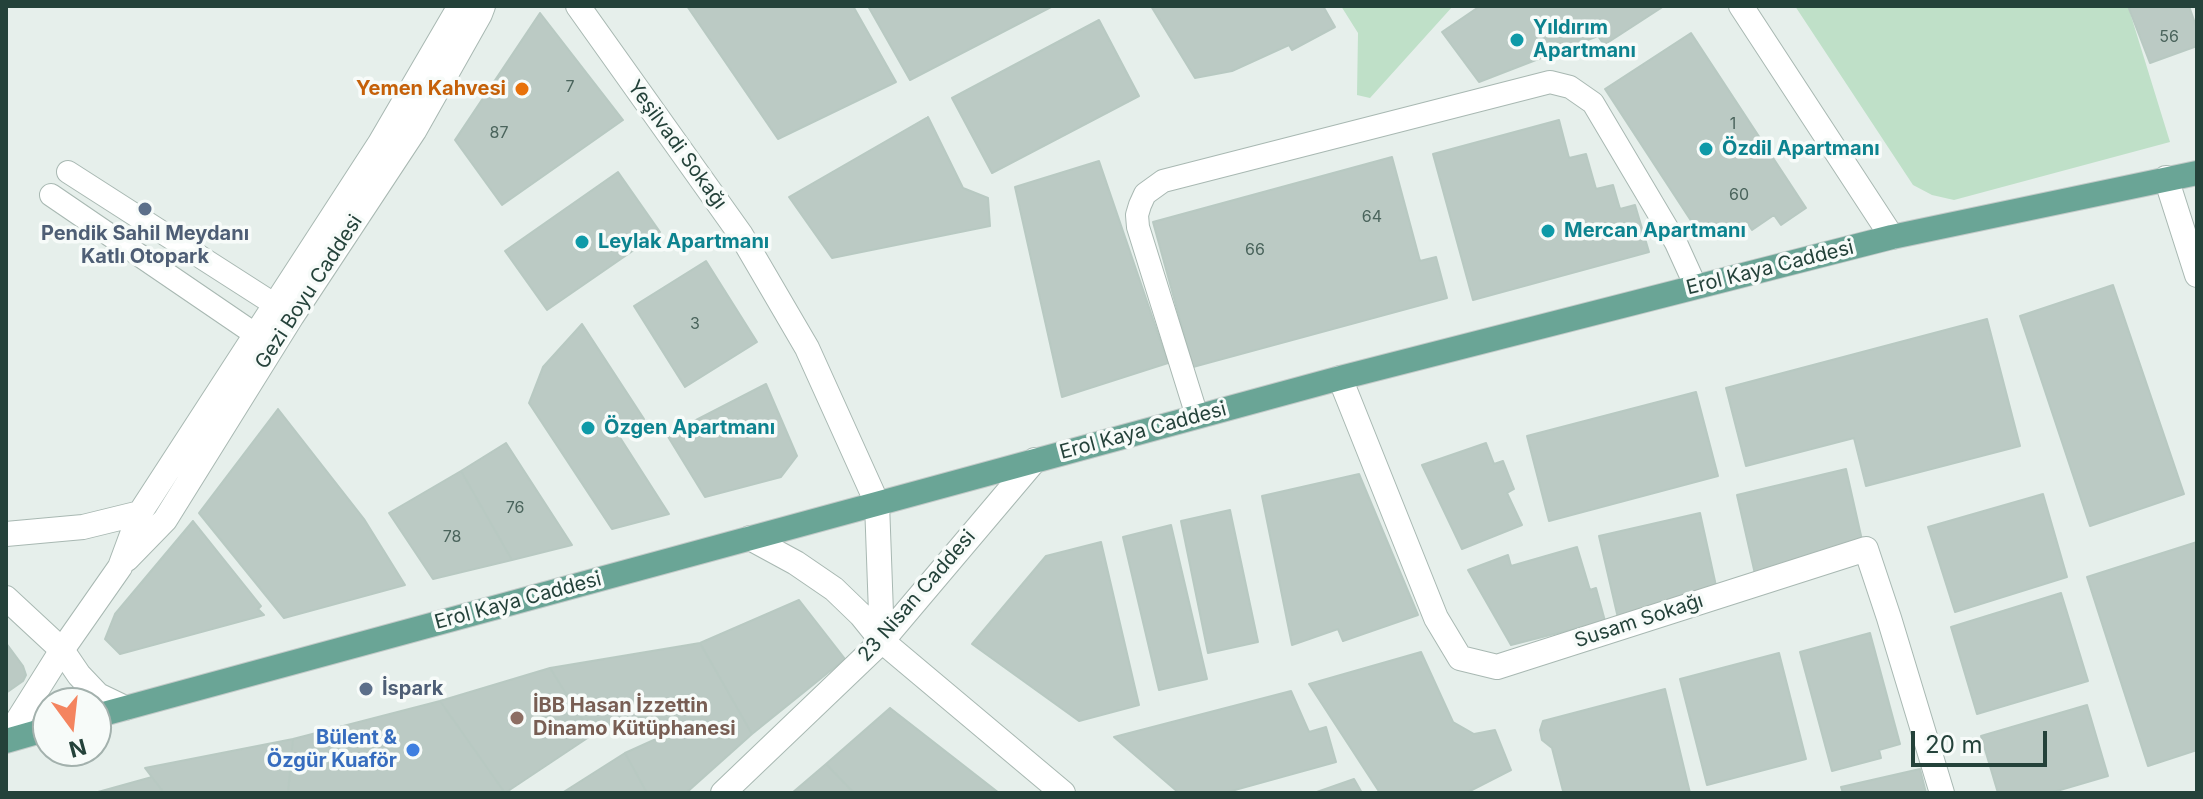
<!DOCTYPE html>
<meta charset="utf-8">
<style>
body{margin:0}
#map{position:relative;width:2203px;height:799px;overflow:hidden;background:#e6efeb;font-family:Inter,sans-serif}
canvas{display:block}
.frame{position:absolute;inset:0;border:8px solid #24423a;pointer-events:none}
.north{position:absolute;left:32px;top:687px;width:80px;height:80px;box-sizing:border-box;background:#f7fbf9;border:2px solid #a3b1ad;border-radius:50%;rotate:165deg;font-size:22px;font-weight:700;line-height:32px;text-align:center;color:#24423a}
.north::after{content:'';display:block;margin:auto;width:28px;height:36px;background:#f4845f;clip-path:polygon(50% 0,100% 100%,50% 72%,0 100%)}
.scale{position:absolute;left:1911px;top:731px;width:136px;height:36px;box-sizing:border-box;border:4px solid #24423a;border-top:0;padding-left:10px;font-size:24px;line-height:28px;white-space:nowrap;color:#24423a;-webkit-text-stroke:6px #f7fbf9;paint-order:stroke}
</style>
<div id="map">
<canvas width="2203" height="799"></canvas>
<div class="frame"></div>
<div class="north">N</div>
<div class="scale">20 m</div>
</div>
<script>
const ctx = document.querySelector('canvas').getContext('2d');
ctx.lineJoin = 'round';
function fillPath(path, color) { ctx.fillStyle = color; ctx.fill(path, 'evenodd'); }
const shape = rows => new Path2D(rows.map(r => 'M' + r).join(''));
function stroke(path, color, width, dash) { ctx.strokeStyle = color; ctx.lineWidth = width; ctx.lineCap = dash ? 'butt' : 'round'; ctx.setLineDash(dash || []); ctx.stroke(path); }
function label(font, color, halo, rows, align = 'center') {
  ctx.font = font + ' Inter,sans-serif'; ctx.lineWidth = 7; ctx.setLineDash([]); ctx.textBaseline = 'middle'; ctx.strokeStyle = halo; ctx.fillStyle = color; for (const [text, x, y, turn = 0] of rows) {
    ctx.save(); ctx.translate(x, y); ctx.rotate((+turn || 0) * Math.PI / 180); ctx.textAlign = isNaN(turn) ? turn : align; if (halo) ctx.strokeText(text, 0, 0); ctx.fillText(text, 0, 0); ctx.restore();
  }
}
fillPath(shape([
 [1341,6,1453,6,1370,98,1357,95,1358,33],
 [1795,6,2128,6,2170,142,1954,200,1932,195,1913,185]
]), '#bfe0c8');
const building = shape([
 [687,6,853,6,896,82,778,139,687,6],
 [868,6,1053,6,910,80,868,6],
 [1151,6,1323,6,1335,27,1292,50,1289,45,1232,71,1195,78,1151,6],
 [1480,6,1664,6,1604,45,1598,36,1479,82,1442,32,1480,6],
 [2128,6,2189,6,2197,29,2197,46,2150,63,2128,6],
 [540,13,623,120,502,205,455,140,540,13],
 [1099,20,1139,96,992,173,952,98,1099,20],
 [1691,33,1806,208,1781,225,1774,215,1752,230,1746,221,1727,234,1720,224,1701,236,1605,89,1691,33],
 [928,117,963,188,988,198,990,226,832,258,789,197,928,117],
 [1559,120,1569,158,1586,154,1596,189,1613,185,1620,209,1635,205,1649,252,1473,300,1433,154,1559,120],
 [1392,157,1420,261,1436,257,1447,298,1193,367,1153,222,1392,157],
 [1099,161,1168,363,1062,397,1015,187,1099,161],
 [618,172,660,232,547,310,505,251,618,172],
 [706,261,757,342,685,387,634,306,706,261],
 [2113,285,2184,494,2090,526,2020,316,2113,285],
 [1987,319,2020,446,1866,486,1854,438,1746,466,1726,388,1987,319],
 [582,324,644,419,619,436,669,514,612,529,529,403,543,367,582,324],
 [766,384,797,456,781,477,705,497,667,435,766,384],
 [1696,392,1718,476,1549,521,1527,436,1696,392],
 [278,409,364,519,405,585,284,618,199,513,278,409],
 [506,443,572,545,512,560,461,471,506,443],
 [1486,443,1494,464,1503,461,1514,489,1507,493,1522,525,1462,549,1422,465,1486,443],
 [1846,469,1864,549,1755,574,1737,495,1846,469],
 [461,471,512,560,433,579,389,513,461,471],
 [1359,474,1418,615,1343,641,1338,629,1292,645,1262,496,1359,474],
 [2043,494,2067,577,1955,612,1928,527,2043,494],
 [1230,510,1258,642,1208,653,1181,521,1230,510],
 [1700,513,1718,595,1618,618,1599,536,1700,513],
 [193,521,261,606,258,609,264,615,120,654,105,639,115,614,193,521],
 [1171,525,1207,679,1159,690,1123,537,1171,525],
 [1101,542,1139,705,1079,721,972,644,1046,556,1101,542],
 [2197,542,2197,750,2148,766,2087,577,2197,542],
 [1577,547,1590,590,1596,588,1605,621,1511,645,1468,570,1508,555,1511,566,1577,547],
 [2061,593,2088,681,1977,714,1951,627,2061,593],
 [799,600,845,659,752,734,700,643,799,600],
 [1870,633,1900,744,1879,750,1881,758,1832,771,1800,652,1870,633],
 [6,643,23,666,26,675,23,681,6,693,6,643],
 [700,643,752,734,686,793,647,793,625,753,667,734,662,721,592,735,550,668,700,643],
 [1421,652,1453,722,1474,734,1495,730,1511,770,1466,793,1380,793,1309,684,1421,652],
 [1779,653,1806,759,1707,785,1680,679,1779,653],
 [550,668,592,735,505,793,440,701,550,668],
 [1665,689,1690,793,1570,793,1563,791,1552,748,1542,740,1540,730,1543,721,1665,689],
 [1291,691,1309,732,1326,727,1336,762,1224,793,1179,793,1114,737,1291,691],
 [440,701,505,793,288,793,293,739,440,701],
 [2087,705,2108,776,2050,793,1998,793,1981,736,2087,705],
 [890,708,999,793,854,793,826,764,890,708],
 [293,739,288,793,164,793,145,768,293,739],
 [625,753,647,793,562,793,625,753],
 [826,764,854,793,792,793,826,764],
 [1920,769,1926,793,1843,793,1841,787,1920,769],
 [152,777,164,793,97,793,98,792,152,777],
 [1354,779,1362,793,1314,793,1354,779]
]);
fillPath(building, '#bbcac4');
stroke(building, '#b8c9c2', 2);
const service = shape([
 [68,172,291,315],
 [51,195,268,343],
 [1197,416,1138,227,1137,215,1140,205,1145,194,1163,181,1550,82,1570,87,1593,103,1676,243,1696,287]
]);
const minor = shape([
 [578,6,741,235,807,348,877,503,882,641],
 [1741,6,1892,237],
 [2166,178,2197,275],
 [1340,378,1436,618,1460,658,1497,667,1866,549,1889,618,1942,793],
 [750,538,796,563,834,589,861,615,882,641,1063,793],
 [6,598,62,650,79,675,98,695,125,708],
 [723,793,882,641,1035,460]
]);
const tertiary = shape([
 [6,534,83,527,140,513],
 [127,559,165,520,292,316,414,131,480,14,483,6],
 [6,739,62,650,120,567,140,513,380,143,460,6]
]);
const primary = shape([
 [96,716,1340,378,1892,237,2197,173],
 [6,741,48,729]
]);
stroke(service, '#a8b8b2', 24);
stroke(minor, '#a8b8b2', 26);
stroke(tertiary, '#a8b8b2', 26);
stroke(primary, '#c2cac8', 26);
stroke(service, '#fff', 22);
stroke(minor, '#fff', 24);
stroke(tertiary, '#fff', 24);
stroke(primary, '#6aa596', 24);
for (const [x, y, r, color] of [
 [1517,40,8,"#0f9aa8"],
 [522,89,8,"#e8710a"],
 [1706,149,8,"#0f9aa8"],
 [145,209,8,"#5c6f8a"],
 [1548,231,8,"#0f9aa8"],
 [582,242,8,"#0f9aa8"],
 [588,428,8,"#0f9aa8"],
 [366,689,8,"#5c6f8a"],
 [517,718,8,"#8d6e63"],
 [413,750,8,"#3f7fe0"]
]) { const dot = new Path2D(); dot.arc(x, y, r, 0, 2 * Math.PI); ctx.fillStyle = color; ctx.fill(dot); stroke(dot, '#f7fbf9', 3); }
label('16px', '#4a645c', null, [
 ["56",2169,37],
 ["7",570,87],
 ["1",1733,124],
 ["87",499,133],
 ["60",1739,195],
 ["64",1372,217],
 ["66",1255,250],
 ["3",695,324],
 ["76",515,508],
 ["78",452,537]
]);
label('bold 20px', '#0d838f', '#f7fbf9', [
 ["Yıldırım",1533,28],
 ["Apartmanı",1533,51],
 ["Özdil Apartmanı",1722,149],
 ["Mercan Apartmanı",1564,231],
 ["Leylak Apartmanı",598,242],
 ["Özgen Apartmanı",604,428]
], 'left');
label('bold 20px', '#c56008', '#f7fbf9', [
 ["Yemen Kahvesi",506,89]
], 'right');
label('20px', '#24423a', '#f7fbf9', [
 ["Yeşilvadi Sokağı",677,145,54],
 ["Erol Kaya Caddesi",1770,268,-14],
 ["Gezi Boyu Caddesi",309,292,-57],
 ["Erol Kaya Caddesi",1143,431,-15],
 ["23 Nisan Caddesi",917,596,-49],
 ["Erol Kaya Caddesi",518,601,-15],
 ["Susam Sokağı",1639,621,-18]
]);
label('bold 20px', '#4e5e75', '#f7fbf9', [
 ["Pendik Sahil Meydanı",145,234],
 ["Katlı Otopark",145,257],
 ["İspark",382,689,"left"]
]);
label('bold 20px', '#785e54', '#f7fbf9', [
 ["İBB Hasan İzzettin",533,706],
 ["Dinamo Kütüphanesi",533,729]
], 'left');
label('bold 20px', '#366cbe', '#f7fbf9', [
 ["Bülent &",397,738],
 ["Özgür Kuaför",397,761]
], 'right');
</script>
